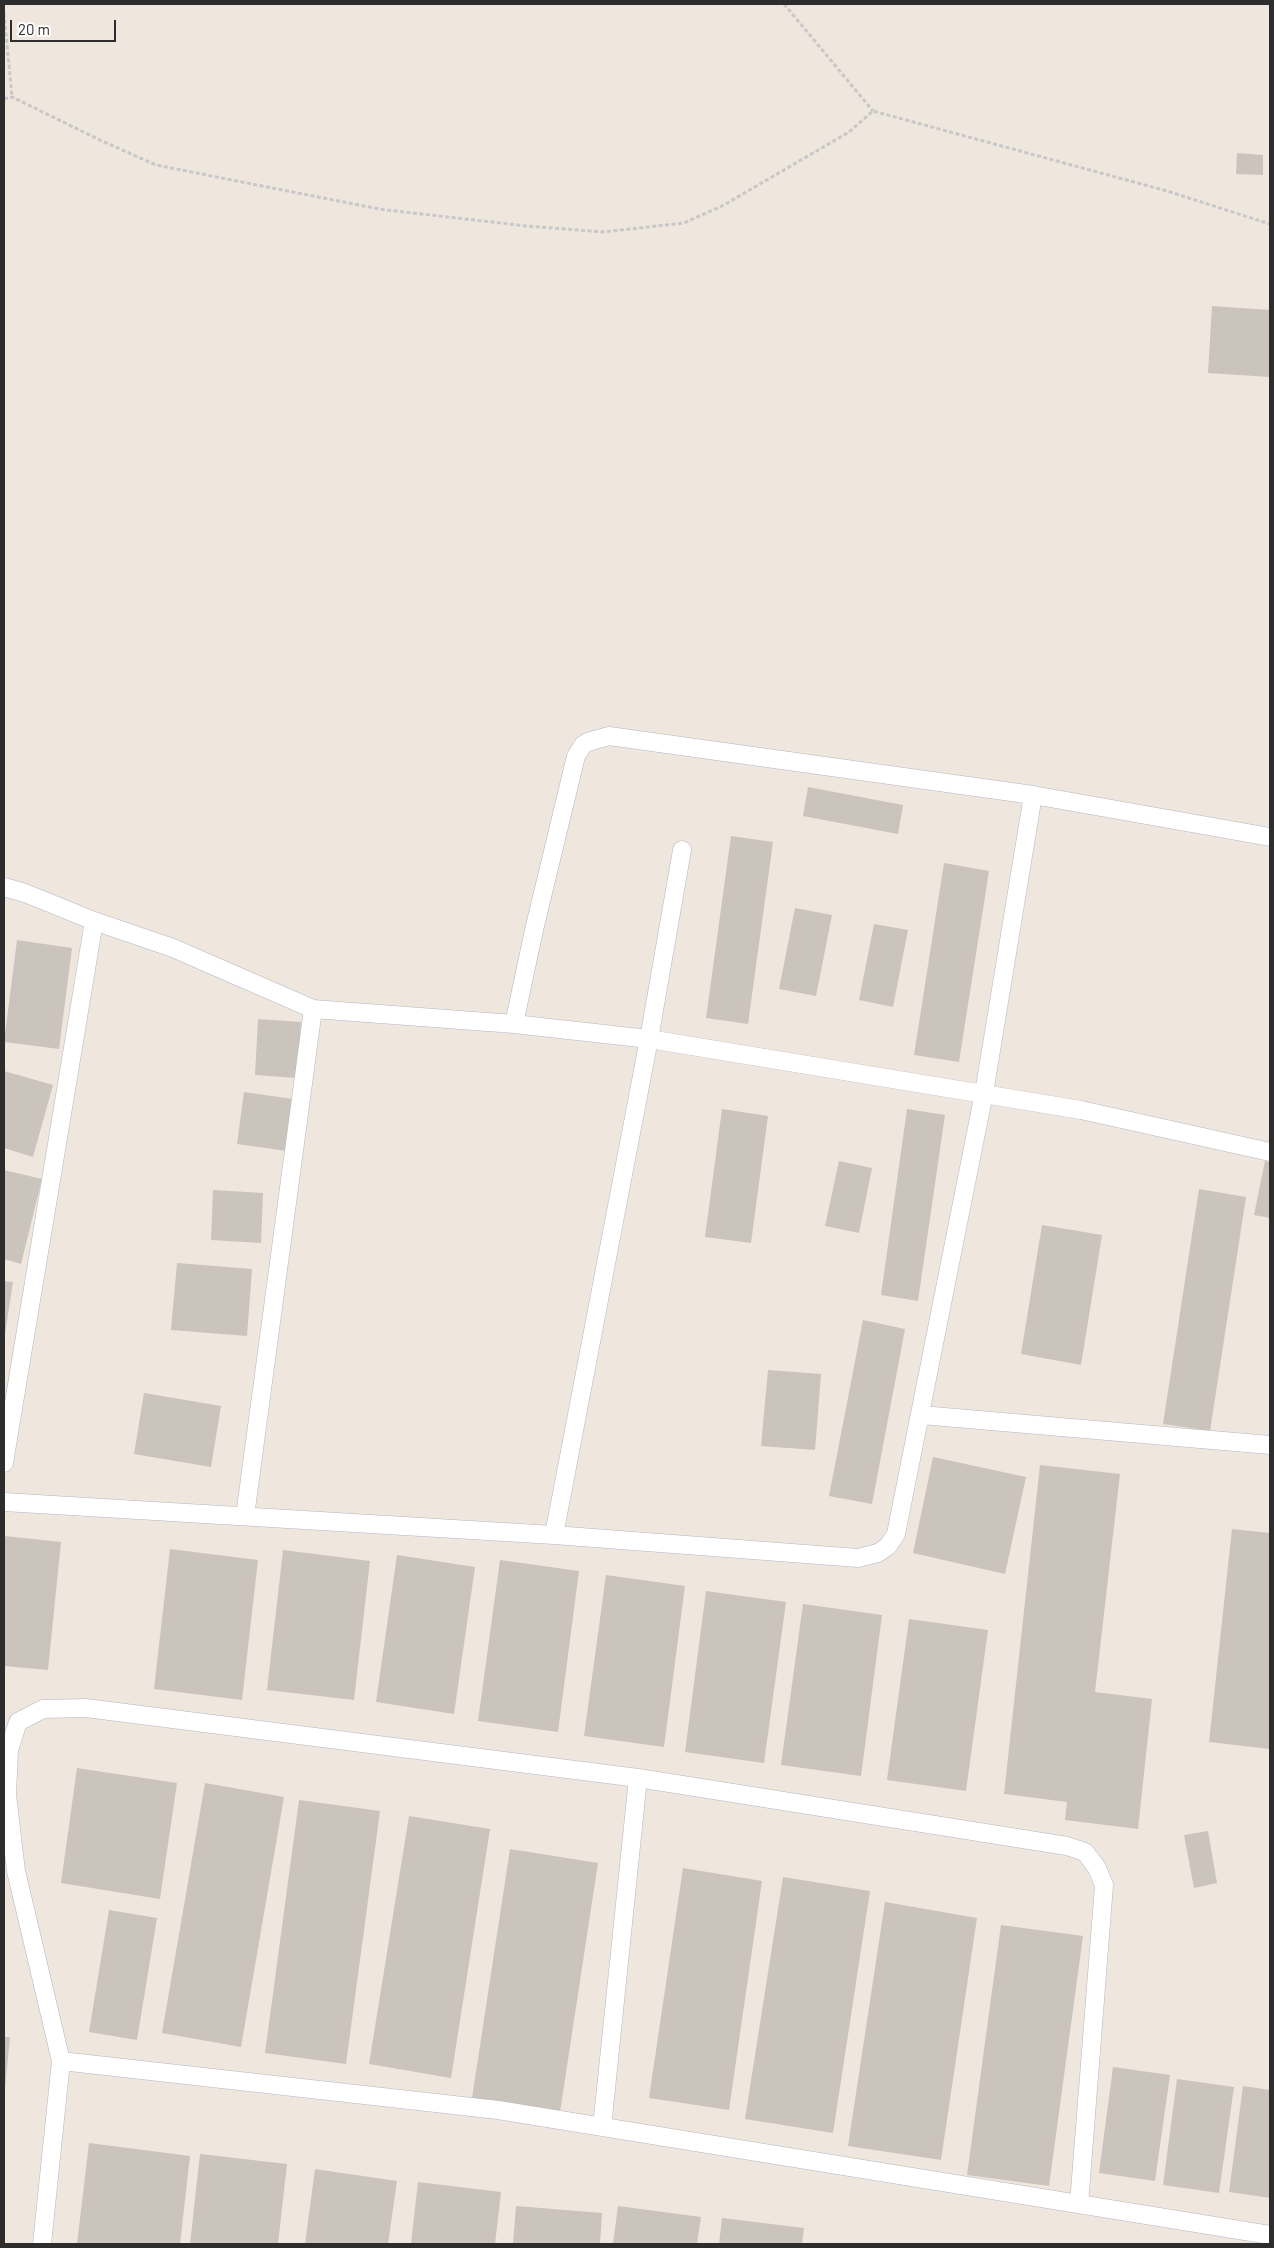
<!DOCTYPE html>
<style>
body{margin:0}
#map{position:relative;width:1274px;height:2248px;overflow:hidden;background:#efe6de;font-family:Barlow,sans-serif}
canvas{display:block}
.frame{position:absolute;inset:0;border:5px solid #2d2d2d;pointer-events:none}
.scale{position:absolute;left:10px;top:20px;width:106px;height:22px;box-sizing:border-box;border:2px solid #2d2d2d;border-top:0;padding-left:6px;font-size:15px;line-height:18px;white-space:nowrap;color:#2d2d2d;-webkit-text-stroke:4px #fff;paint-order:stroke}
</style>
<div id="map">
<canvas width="1274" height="2248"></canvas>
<div class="frame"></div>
<div class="scale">20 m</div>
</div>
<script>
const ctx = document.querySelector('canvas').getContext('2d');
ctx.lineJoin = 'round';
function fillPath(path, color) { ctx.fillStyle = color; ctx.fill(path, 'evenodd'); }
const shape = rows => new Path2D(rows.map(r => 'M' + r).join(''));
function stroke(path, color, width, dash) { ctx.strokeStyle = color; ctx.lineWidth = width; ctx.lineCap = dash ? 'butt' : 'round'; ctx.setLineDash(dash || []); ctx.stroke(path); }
fillPath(shape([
 [1237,153,1263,155,1263,175,1236,174],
 [1212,306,1270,310,1270,377,1208,373],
 [808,787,903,805,898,834,803,816],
 [731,836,773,842,748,1024,706,1018],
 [944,863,989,871,959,1062,914,1055],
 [795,908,832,915,816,996,779,989],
 [874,924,908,930,893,1007,859,1000],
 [17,940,72,948,59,1049,4,1042],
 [258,1019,301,1022,297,1078,255,1075],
 [4,1071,53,1085,33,1157,4,1148],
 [244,1092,293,1099,287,1151,237,1144],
 [722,1109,768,1116,751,1243,705,1237],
 [907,1109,945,1115,918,1301,881,1295],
 [839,1161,872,1168,859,1233,825,1226],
 [1265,1161,1270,1162,1270,1218,1254,1215],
 [4,1170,42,1179,21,1264,4,1259],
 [1199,1189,1246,1197,1210,1431,1163,1424],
 [213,1190,263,1193,261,1243,211,1240],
 [1042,1225,1102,1235,1081,1365,1021,1354],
 [177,1263,252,1269,247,1336,171,1330],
 [4,1281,13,1282,5,1334,4,1334],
 [863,1320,905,1329,872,1504,829,1496],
 [768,1370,821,1374,815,1450,761,1446],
 [144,1393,221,1406,211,1467,134,1454],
 [933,1457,1026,1477,1005,1574,913,1553],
 [1040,1465,1120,1474,1095,1692,1152,1699,1138,1829,1065,1820,1067,1802,1004,1794],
 [1232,1529,1270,1533,1270,1749,1209,1742],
 [4,1536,61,1542,48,1670,4,1666],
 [170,1549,258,1560,242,1700,154,1689],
 [283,1550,370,1561,354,1700,267,1690],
 [397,1555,475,1567,454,1714,376,1702],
 [500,1560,579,1571,558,1732,478,1721],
 [606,1575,685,1586,664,1747,584,1736],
 [706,1591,786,1602,764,1763,685,1752],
 [803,1604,882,1615,861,1776,781,1765],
 [909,1619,988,1630,966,1791,887,1780],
 [77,1768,177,1783,160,1899,61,1883],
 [205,1783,284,1797,241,2047,162,2033],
 [299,1800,380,1811,346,2064,265,2053],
 [409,1816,490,1829,451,2078,369,2064],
 [1208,1831,1217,1883,1194,1888,1184,1835],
 [510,1849,598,1863,560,2112,472,2098],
 [683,1868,762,1881,729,2110,649,2098],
 [783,1877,870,1891,833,2133,745,2119],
 [885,1902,977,1918,941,2160,848,2146],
 [109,1910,157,1918,137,2040,89,2032],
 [1001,1925,1083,1936,1049,2186,967,2175],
 [4,2037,10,2037,5,2088,4,2088],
 [1113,2067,1170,2075,1155,2181,1099,2173],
 [1177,2079,1234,2087,1219,2193,1163,2185],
 [1243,2086,1270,2090,1270,2198,1229,2192],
 [89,2143,190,2156,180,2244,77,2244],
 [200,2154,287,2164,278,2244,190,2244],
 [315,2169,397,2181,388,2244,305,2244],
 [418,2182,501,2192,495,2244,411,2244],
 [516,2206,602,2213,600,2244,513,2244],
 [618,2206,701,2217,697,2244,613,2244],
 [722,2218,804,2228,802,2244,719,2244]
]), '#cbc4bd');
const service = shape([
 [4,887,25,893,94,921],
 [514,1024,534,930,576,756,583,745,588,742,609,736,1033,795,1270,837],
 [921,1415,1270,1445],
 [4,1463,94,921,173,948,313,1009,514,1024,649,1039,1081,1110,1270,1152],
 [4,1502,554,1535,858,1558,878,1553,888,1546,896,1534,984,1093,1033,795],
 [245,1516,313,1009],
 [554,1535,649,1039,682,850],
 [61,2061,16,1871,7,1795,9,1750,18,1722,43,1709,86,1708,638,1778,1067,1846,1085,1852,1097,1868,1104,1885,1079,2204],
 [602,2127,638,1778],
 [42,2244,61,2061,498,2110,1270,2235]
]);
stroke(service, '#b2b7c1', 19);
stroke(shape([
 [784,4,873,111],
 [4,13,12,97],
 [4,99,12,97,102,141,156,165,379,209,526,226,603,232,684,223,724,205,849,132,873,111,1167,191,1270,224]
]), '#c8c8c8', 3, [4, 2.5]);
stroke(service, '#fff', 18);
</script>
